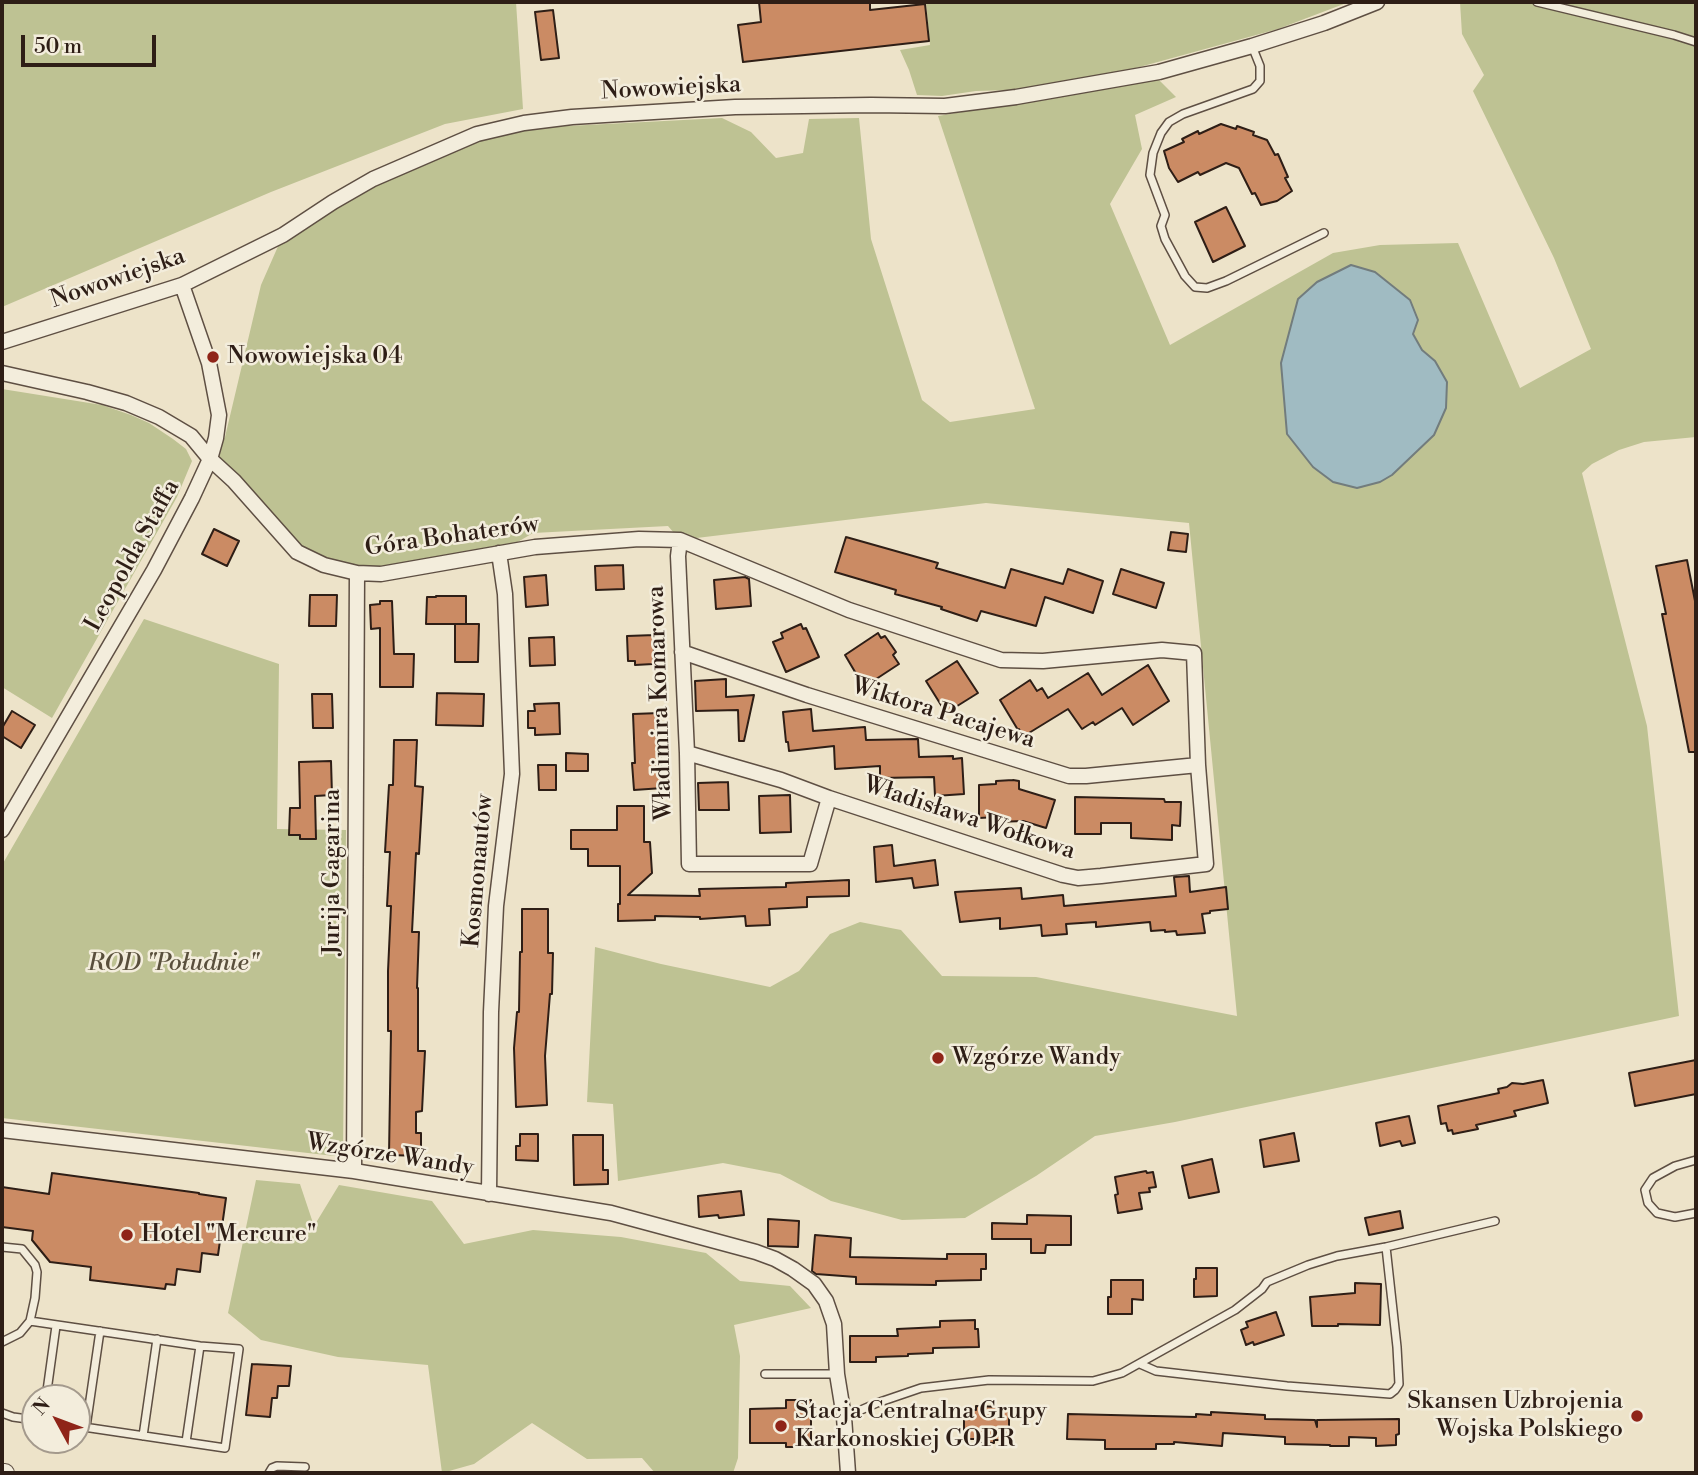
<!DOCTYPE html>
<meta charset="utf-8">
<style>
body{margin:0}
#map{position:relative;width:1698px;height:1475px;overflow:hidden;background:#ede3c9;font-family:"Libre Bodoni",serif}
canvas{display:block}
.frame{position:absolute;inset:0;border:4px solid #2e1e16;pointer-events:none}
.north{position:absolute;left:21px;top:1384px;width:70px;height:70px;box-sizing:border-box;background:#f3eddc;border:2px solid #a49a8d;border-radius:50%;rotate:311deg;font-size:19px;font-weight:700;line-height:28px;text-align:center;color:#2e1e16}
.north::after{content:'';display:block;margin:auto;width:24px;height:32px;background:#8f2418;clip-path:polygon(50% 0,100% 100%,50% 72%,0 100%)}
.scale{position:absolute;left:21px;top:35px;width:135px;height:32px;box-sizing:border-box;border:4px solid #2e1e16;border-top:0;padding-left:9px;font-size:21px;line-height:24px;white-space:nowrap;color:#2e1e16;-webkit-text-stroke:5px #f3eddc;paint-order:stroke}
</style>
<div id="map">
<canvas width="1698" height="1475"></canvas>
<div class="frame"></div>
<div class="north">N</div>
<div class="scale">50 m</div>
</div>
<script>
const ctx = document.querySelector('canvas').getContext('2d');
ctx.lineJoin = 'round';
function fillPath(path, color) { ctx.fillStyle = color; ctx.fill(path, 'evenodd'); }
const shape = rows => new Path2D(rows.map(r => 'M' + r).join(''));
function stroke(path, color, width, dash) { ctx.strokeStyle = color; ctx.lineWidth = width; ctx.lineCap = dash ? 'butt' : 'round'; ctx.setLineDash(dash || []); ctx.stroke(path); }
function label(font, color, halo, rows, align = 'center') {
  ctx.font = font + ' "Libre Bodoni",serif'; ctx.lineWidth = 5; ctx.setLineDash([]); ctx.textBaseline = 'middle'; ctx.strokeStyle = halo; ctx.fillStyle = color; for (const [text, x, y, turn = 0] of rows) {
    ctx.save(); ctx.translate(x, y); ctx.rotate((+turn || 0) * Math.PI / 180); ctx.textAlign = isNaN(turn) ? turn : align; if (halo) ctx.strokeText(text, 0, 0); ctx.fillText(text, 0, 0); ctx.restore();
  }
}
fillPath(shape([
 [2,2,516,2,523,109,445,124,271,192,2,307],
 [926,2,1349,2,1278,29,1114,74,1011,90,976,91,942,96,917,95,909,70,900,50,930,45],
 [1460,2,1696,2,1696,437,1644,442,1619,450,1592,464,1582,473,1647,726,1679,1016,1175,1122,1095,1136,1036,1176,965,1218,902,1220,831,1201,780,1174,723,1163,618,1181,613,1104,587,1102,595,947,661,964,770,987,799,971,830,934,860,922,901,930,942,976,1036,977,1237,1016,1189,523,986,503,680,540,668,526,533,533,499,553,400,570,322,567,210,459,225,437,261,285,283,235,333,202,477,134,529,128,722,118,751,132,776,158,803,153,809,119,859,118,871,239,922,400,950,422,1035,409,938,116,1158,79,1176,97,1135,115,1142,149,1110,204,1170,345,1333,253,1380,245,1458,243,1520,388,1591,349,1554,258,1473,91,1484,75,1462,34],
 [1351,265,1375,272,1410,300,1413,334,1422,350,1435,361,1287,434,1281,363],
 [2,389,102,405,131,415,149,423,173,439,186,449,192,461,177,497,52,718,2,687],
 [144,619,279,664,277,829,346,830,343,1157,2,1118,2,865],
 [256,1180,300,1184,314,1226,339,1185,432,1201,464,1244,533,1230,621,1237,706,1253,740,1281,790,1286,811,1308,734,1325,740,1356,738,1458,733,1473,655,1473,642,1458,587,1459,532,1423,474,1464,442,1473,428,1365,338,1357,261,1340,228,1313]
]), '#bec293');
const water = shape([
 [1351,265,1375,272,1410,300,1418,320,1413,334,1422,350,1435,361,1447,382,1446,408,1434,435,1392,475,1380,482,1357,488,1333,482,1313,467,1287,434,1281,363,1298,299,1317,282,1351,265]
]);
fillPath(water, '#a0bbc2');
stroke(water, '#727c7d', 2);
const building = shape([
 [759,2,870,2,870,10,925,4,929,41,743,62,738,25,761,22,759,2],
 [553,10,559,58,541,60,535,12,553,10],
 [1221,124,1236,129,1237,126,1254,132,1253,135,1267,140,1275,155,1278,154,1288,177,1285,178,1292,191,1277,201,1261,205,1255,193,1252,194,1239,168,1226,163,1200,175,1198,172,1178,182,1169,168,1164,151,1184,142,1182,139,1198,131,1199,134,1221,124],
 [1226,207,1245,246,1213,262,1195,222,1226,207],
 [214,529,239,541,227,566,202,554,214,529],
 [1171,532,1188,534,1186,552,1168,550,1171,532],
 [846,537,938,563,936,568,1005,588,1011,569,1063,584,1068,569,1103,581,1093,613,1045,597,1036,626,981,611,977,621,941,609,942,607,895,594,896,590,835,572,846,537],
 [1687,560,1696,606,1696,752,1689,752,1662,614,1666,614,1656,566,1687,560],
 [623,565,624,589,596,590,595,566,623,565],
 [1121,569,1164,583,1156,608,1113,594,1121,569],
 [546,575,548,605,526,607,524,577,546,575],
 [745,577,749,579,751,606,716,609,714,580,745,577],
 [310,595,337,595,336,626,309,626,310,595],
 [436,596,466,596,466,624,426,624,427,597,436,597,436,596],
 [380,601,392,601,394,654,414,654,413,687,380,687,380,628,371,629,370,605,380,604,380,601],
 [455,624,479,624,478,662,455,662,455,624],
 [801,624,803,629,806,628,819,657,786,672,773,642,783,638,781,633,801,624],
 [878,633,881,638,885,636,896,652,893,655,899,664,864,687,845,655,878,633],
 [655,635,653,664,635,665,635,661,628,661,627,636,655,635],
 [554,637,555,665,530,666,529,638,554,637],
 [957,661,978,693,946,713,926,681,957,661],
 [1148,665,1169,701,1133,725,1122,708,1095,725,1093,722,1082,729,1068,709,1024,736,1019,729,1018,730,1000,700,1030,680,1037,691,1042,688,1048,698,1088,673,1102,695,1148,665],
 [726,679,726,697,754,695,744,741,739,741,738,710,696,711,695,681,726,679],
 [437,693,484,694,483,726,436,725,437,693],
 [312,694,332,694,333,728,313,728,312,694],
 [559,703,560,734,535,735,535,728,528,728,528,711,535,711,534,704,559,703],
 [811,709,813,731,865,727,866,740,918,739,919,757,953,756,953,759,962,758,964,794,935,796,934,777,880,778,880,766,835,769,834,746,789,751,788,742,786,742,783,712,811,709],
 [12,711,35,725,21,748,2,736,2,728,12,711],
 [660,713,661,731,658,732,663,788,634,790,632,763,635,763,633,714,660,713],
 [394,740,417,740,415,786,423,787,419,854,416,853,412,932,419,932,417,988,418,988,418,1051,425,1051,422,1111,416,1112,416,1133,421,1133,421,1156,389,1155,391,1031,388,1031,388,971,391,906,387,906,390,852,385,852,389,785,393,785,394,740],
 [566,753,588,754,588,771,566,771,566,753],
 [331,761,332,795,315,796,316,839,300,839,300,835,289,835,290,808,300,808,299,762,331,761],
 [538,765,556,765,556,790,539,790,538,765],
 [1013,780,1019,781,1019,789,1055,800,1046,828,1023,821,997,822,997,817,979,818,979,785,996,784,996,781,1013,780],
 [728,782,729,810,699,810,698,783,728,782],
 [790,795,791,832,760,833,759,796,790,795],
 [1075,797,1164,799,1165,802,1181,802,1180,826,1172,825,1172,840,1131,838,1131,823,1101,823,1101,834,1075,834,1075,797],
 [617,806,644,806,644,842,650,842,652,873,628,895,700,896,699,889,786,887,786,883,849,880,849,896,807,897,807,907,769,909,770,925,746,926,745,916,700,919,700,917,655,916,655,920,618,921,618,904,620,904,620,866,588,866,588,849,571,849,571,830,617,830,617,806],
 [892,845,894,866,935,860,938,885,914,888,912,878,876,882,874,847,892,845],
 [1189,876,1190,892,1226,887,1228,909,1210,911,1210,913,1202,914,1205,933,1177,935,1176,931,1165,932,1165,930,1151,931,1150,922,1096,927,1096,922,1066,924,1067,934,1042,936,1041,925,1000,929,1000,918,960,922,955,892,1021,888,1022,899,1063,895,1064,906,1176,896,1174,877,1189,876],
 [522,909,548,909,548,953,553,953,552,994,550,994,545,1056,547,1105,516,1107,514,1048,517,1012,519,1012,520,952,522,952,522,909],
 [1696,1060,1696,1094,1635,1106,1629,1073,1696,1060],
 [1543,1080,1548,1103,1514,1111,1516,1116,1476,1125,1478,1129,1453,1134,1452,1130,1448,1131,1446,1123,1441,1124,1438,1106,1499,1093,1498,1089,1507,1087,1512,1083,1523,1084,1543,1080],
 [1409,1116,1415,1143,1402,1146,1400,1141,1380,1146,1376,1123,1409,1116],
 [1294,1133,1299,1161,1264,1167,1260,1140,1294,1133],
 [520,1134,538,1134,538,1161,516,1160,516,1146,520,1146,520,1134],
 [573,1135,603,1135,603,1170,608,1170,608,1184,574,1185,573,1135],
 [1212,1159,1219,1192,1189,1198,1182,1166,1212,1159],
 [1146,1171,1147,1173,1153,1172,1156,1187,1149,1188,1150,1192,1139,1193,1142,1209,1118,1213,1115,1195,1118,1194,1115,1177,1146,1171],
 [52,1173,199,1193,199,1194,226,1198,218,1255,202,1253,200,1272,177,1269,175,1285,166,1284,165,1289,90,1280,91,1267,50,1262,32,1240,33,1231,2,1227,2,1187,49,1194,52,1173],
 [741,1191,744,1215,719,1218,718,1215,699,1217,698,1196,741,1191],
 [1400,1211,1403,1228,1369,1235,1365,1218,1400,1211],
 [1027,1215,1071,1216,1071,1245,1046,1245,1045,1253,1031,1253,1031,1239,992,1239,992,1223,1027,1224,1027,1215],
 [768,1219,799,1221,798,1247,768,1246,768,1219],
 [815,1235,851,1238,850,1257,947,1259,947,1254,986,1254,986,1269,981,1269,981,1280,936,1281,936,1285,856,1284,856,1277,816,1274,812,1271,815,1235],
 [1196,1268,1217,1268,1217,1296,1194,1297,1194,1279,1196,1279,1196,1268],
 [1111,1280,1143,1280,1143,1300,1132,1299,1132,1314,1108,1314,1108,1297,1111,1297,1111,1280],
 [1355,1283,1381,1284,1380,1325,1338,1324,1338,1326,1312,1326,1310,1297,1355,1293,1355,1283],
 [1276,1312,1284,1335,1254,1345,1253,1342,1246,1345,1241,1330,1248,1327,1246,1322,1276,1312],
 [975,1320,975,1329,978,1329,979,1347,933,1348,933,1353,908,1354,908,1356,876,1357,876,1362,850,1362,850,1336,898,1336,897,1329,940,1327,940,1321,975,1320],
 [252,1364,291,1366,289,1386,278,1386,277,1398,272,1398,270,1417,246,1415,252,1364],
 [786,1400,811,1400,811,1447,786,1447,786,1443,750,1443,750,1409,786,1408,786,1400],
 [976,1406,999,1407,998,1410,1009,1410,1009,1440,994,1440,994,1443,978,1442,978,1439,964,1439,964,1410,976,1410,976,1406],
 [1211,1412,1265,1415,1265,1419,1315,1420,1317,1427,1317,1420,1399,1419,1399,1434,1396,1435,1396,1445,1376,1446,1376,1438,1349,1437,1349,1446,1330,1446,1330,1445,1285,1444,1285,1437,1223,1433,1222,1446,1174,1442,1174,1444,1156,1444,1156,1449,1105,1449,1105,1440,1067,1439,1068,1414,1196,1417,1196,1414,1211,1415,1211,1412]
]);
fillPath(building, '#cb8b64');
stroke(building, '#2e1e16', 2);
const service = shape([
 [1537,2,1674,35,1696,42],
 [1252,46,1260,66,1260,81,1253,89,1183,114,1169,122,1161,133,1153,153,1150,175,1165,215,1161,226,1165,239,1185,276,1195,287,1207,288,1226,281,1324,233],
 [1696,1160,1675,1166,1653,1178,1645,1190,1648,1203,1657,1213,1675,1217,1696,1213],
 [2,1247,22,1249,35,1265,37,1272,35,1298,30,1321,20,1333,2,1342],
 [30,1321,200,1346,239,1349,225,1448,77,1426],
 [1140,1364,1156,1371,1287,1386,1390,1394,1395,1390,1399,1384,1397,1347,1386,1247],
 [765,1374,837,1374],
 [46,1398,56,1326],
 [2,1413,13,1417,35,1420],
 [845,1417,877,1403,921,1388,989,1380,1093,1381,1122,1373,1235,1310,1262,1289,1267,1282,1308,1265,1337,1256,1386,1247,1495,1221],
 [86,1427,100,1331],
 [143,1436,157,1339],
 [186,1442,200,1346],
 [269,1473,272,1468,277,1466,305,1467]
]);
const minor = shape([
 [2,342,182,285,283,235,333,202,373,179,477,134,524,123,572,117,735,107,871,105,945,106,1016,97,1159,72,1252,46,1324,23,1377,2],
 [2,373,87,392,126,403,159,417,191,436,210,459,234,481,297,552,324,565,357,573,381,574,535,547,639,539,680,540,849,610,1001,660,1043,661,1162,650,1194,653,1198,765,1206,864,1101,876,1078,878,1063,875,829,798,781,780,687,753],
 [680,540,678,556,687,753,689,864,810,864,829,798],
 [682,652,807,695,1069,776,1086,776,1198,765],
 [2,830,154,570,192,498,210,459,216,438,219,415,209,363,182,285],
 [2,1130,354,1171,611,1213,756,1252,775,1259,793,1269,814,1284,826,1301,834,1324,837,1374,844,1417,848,1473],
 [354,1171,357,573],
 [489,1194,491,1012,496,906,512,774,505,594,499,553]
]);
const tertiary = shape([
 [2,1473,5,1473]
]);
stroke(service, '#5e4f43', 10);
stroke(minor, '#5e4f43', 17);
stroke(tertiary, '#5e4f43', 20);
stroke(service, '#f3eddc', 7);
stroke(minor, '#f3eddc', 14);
stroke(tertiary, '#f3eddc', 18);
for (const [x, y, r, color] of [
 [213,357,7,"#8f2418"],
 [938,1058,7,"#8f2418"],
 [127,1235,7,"#8f2418"],
 [1637,1416,7,"#8f2418"],
 [781,1426,7,"#8f2418"]
]) { const dot = new Path2D(); dot.arc(x, y, r, 0, 2 * Math.PI); ctx.fillStyle = color; ctx.fill(dot); stroke(dot, '#f3eddc', 2.5); }
label('24px', '#2e1e16', '#f3eddc', [
 ["Nowowiejska",671,89,-3],
 ["Nowowiejska",118,279,-19],
 ["Góra Bohaterów",452,537,-8],
 ["Leopolda Staffa",133,556,-61],
 ["Władimira Komarowa",661,703,-92],
 ["Wiktora Pacajewa",943,714,17],
 ["Władisława Wołkowa",969,819,18],
 ["Kosmonautów",479,871,-85],
 ["Jurija Gagarina",333,872,-90],
 ["Wzgórze Wandy",390,1156,9]
]);
label('24px', '#2e1e16', '#f3eddc', [
 ["Nowowiejska 04",227,357],
 ["Wzgórze Wandy",952,1058],
 ["Hotel \"Mercure\"",141,1235],
 ["Skansen Uzbrojenia",1623,1402,"right"],
 ["Wojska Polskiego",1623,1430,"right"],
 ["Stacja Centralna Grupy",795,1412],
 ["Karkonoskiej GOPR",795,1440]
], 'left');
label('italic 24px', '#594f3c', '#f3eddc', [
 ["ROD \"Południe\"",173,964]
]);
</script>
